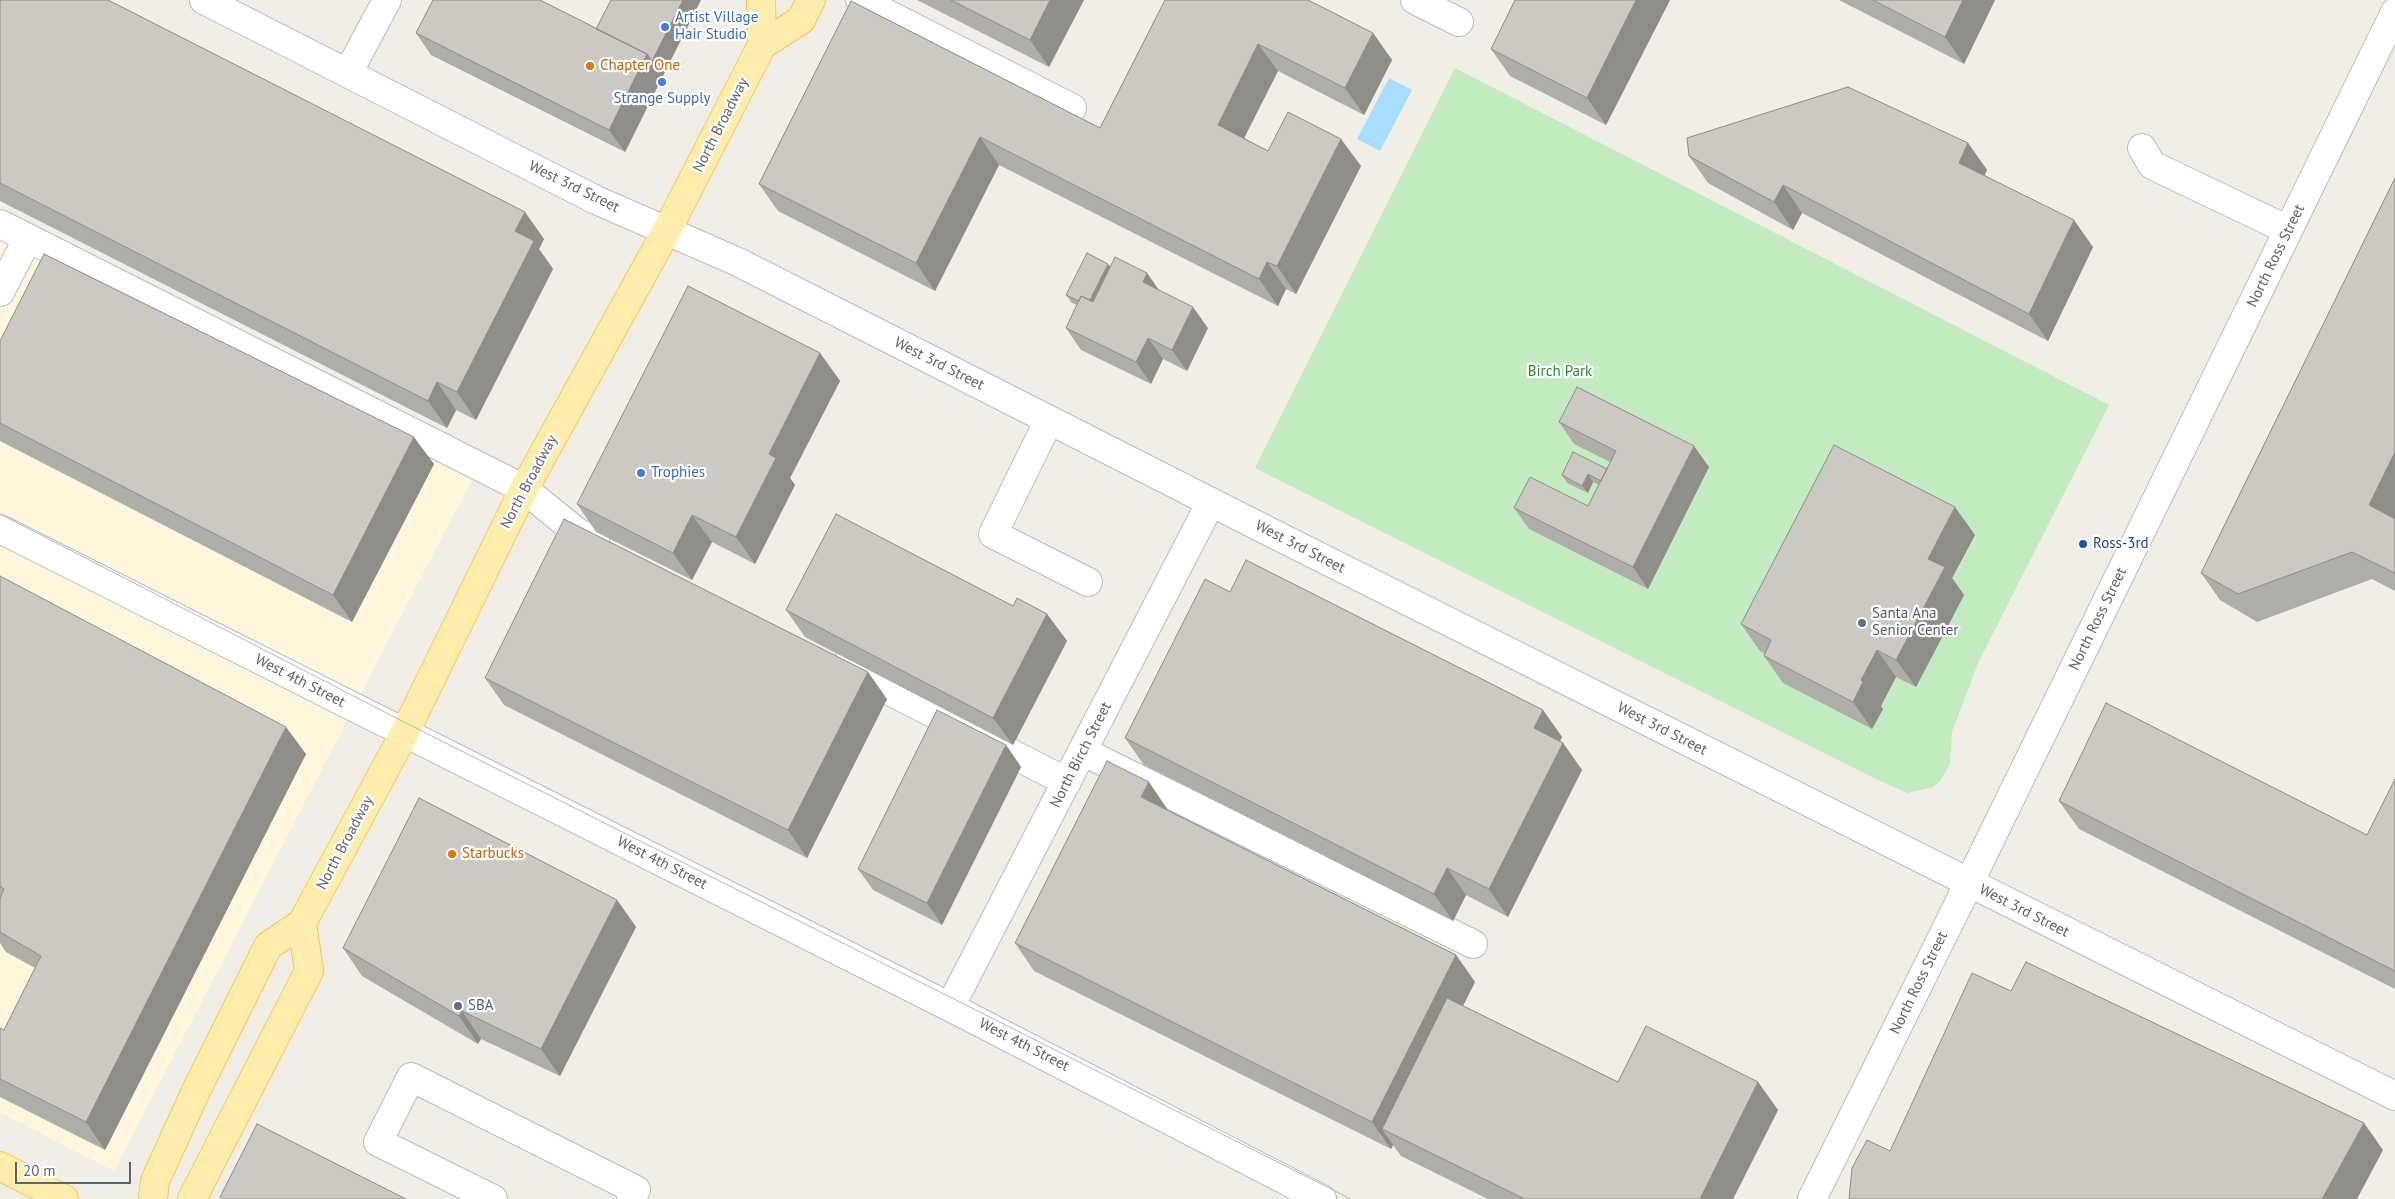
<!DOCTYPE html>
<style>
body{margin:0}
#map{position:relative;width:2395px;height:1199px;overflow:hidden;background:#f1eee6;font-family:"PT Sans",sans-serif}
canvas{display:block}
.scale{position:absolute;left:15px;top:1162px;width:116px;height:22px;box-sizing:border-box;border:2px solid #5e6368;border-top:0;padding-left:6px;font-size:15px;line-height:18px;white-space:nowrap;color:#5e6368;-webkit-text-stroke:4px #fff;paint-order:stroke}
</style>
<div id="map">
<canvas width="2395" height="1199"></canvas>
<div class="scale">20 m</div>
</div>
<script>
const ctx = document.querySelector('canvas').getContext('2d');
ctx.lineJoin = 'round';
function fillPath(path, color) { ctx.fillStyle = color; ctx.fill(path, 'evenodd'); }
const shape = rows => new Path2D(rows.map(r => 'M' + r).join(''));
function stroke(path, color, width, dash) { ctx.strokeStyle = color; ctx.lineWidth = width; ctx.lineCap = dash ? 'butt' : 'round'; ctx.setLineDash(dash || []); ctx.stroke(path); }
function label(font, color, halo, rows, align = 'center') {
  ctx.font = font + ' "PT Sans",sans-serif'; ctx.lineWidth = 4.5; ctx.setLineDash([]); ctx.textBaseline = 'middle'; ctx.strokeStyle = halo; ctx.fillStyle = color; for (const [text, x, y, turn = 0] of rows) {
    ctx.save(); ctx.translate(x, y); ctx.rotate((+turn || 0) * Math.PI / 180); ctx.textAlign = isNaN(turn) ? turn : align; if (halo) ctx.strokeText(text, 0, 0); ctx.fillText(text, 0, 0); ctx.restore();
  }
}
fillPath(shape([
 [0,235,472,479,114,1171,0,1112]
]), '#fff6dd');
fillPath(shape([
 [1455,68,2109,405,1978,663,1952,732,1950,764,1941,780,1933,787,1907,793,1878,780,1255,468]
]), '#c3eac1');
fillPath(shape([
 [1389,78,1412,90,1380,151,1357,139]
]), '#a8ddff');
const minor = shape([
 [204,0,596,200,738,262,1266,530,2395,1096],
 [860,0,1072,108],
 [1415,0,1459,22],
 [348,73,387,0],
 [2142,148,2152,165,2288,230],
 [0,224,524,489,577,532,595,541],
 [0,292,28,238],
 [1049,420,993,534,1088,582],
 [0,529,950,1007,1322,1199],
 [843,667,1067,782],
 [1082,751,1473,944],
 [950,1007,1211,502],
 [493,1199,378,1142,411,1077,636,1190,631,1199],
 [1812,1199,1969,883,2395,12]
]);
const major = shape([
 [762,45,801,20,811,0],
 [0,1166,64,1199],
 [153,1199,155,1181,196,1091,268,946,302,923,404,734,524,489,667,230,762,45,761,0],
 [192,1199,309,971,302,923]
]);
stroke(minor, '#b9bcc1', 30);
stroke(major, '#fdc554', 30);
stroke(minor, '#fff', 28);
stroke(major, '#ffeead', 28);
stroke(shape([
 [0,514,408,724,1351,1199]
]), '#b5b6b7', 1);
fillPath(shape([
 [0,0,544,239,539,249,553,269,476,420,456,410,447,428,0,201],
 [917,0,1084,0,1049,67],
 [1165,0,1373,33,1392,60,1364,115,1278,71,1244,138,1268,151,1361,166,1296,294,1286,289,1278,306,999,165,935,291,778,211,759,184,851,1,1100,128],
 [1670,0,1606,125,1510,76,1491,49],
 [1839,0,1995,0,1964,64],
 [596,29,662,76,625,152,431,55,416,33],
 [1968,143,1987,170,1985,175,2093,247,2048,341,1802,213,1793,230,1708,183,1689,156],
 [2395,178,2395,591,2372,579,2257,622,2220,600,2201,573],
 [1110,266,1147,273,1159,290,1208,328,1187,371,1163,359,1151,384,1081,350,1066,328,1077,305,1072,303,1066,295],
 [0,341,434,464,352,622,0,441],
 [820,353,840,381,790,478,795,485,755,564,712,542,692,580,596,532,577,504],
 [1559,422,1709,467,1648,589,1529,529,1514,508,1588,506,1599,485,1593,482,1588,493,1567,483,1562,475,1607,469,1610,462,1574,444],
 [1975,535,1952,578,1964,595,1916,687,1896,677,1881,706,1883,709,1872,729,1783,683,1764,656,1765,654,1760,651,1741,624],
 [0,576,306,754,105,1150,0,1097,0,1028,4,1030,35,968,6,952,0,943],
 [1230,592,1543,710,1562,737,1560,741,1563,743,1582,770,1508,917,1466,895,1453,921,1144,765,1125,738],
 [1013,606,1047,614,1067,641,1013,745,805,637,786,610],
 [485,678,887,699,807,858,504,705],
 [1006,745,1021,767,942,925,873,890,858,869],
 [2395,779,2395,989,2079,829,2059,801,2367,835],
 [1168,810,1456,955,1475,982,1463,1006,1618,1082,1758,1082,1778,1110,1733,1199,1488,1199,1401,1156,1393,1145,1391,1149,1034,971,1015,943],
 [617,900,636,927,560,1076,481,1039,478,1044,362,976,343,948]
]), '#afada8');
fillPath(shape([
 [683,0,701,0,625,152,609,130,647,54],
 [1050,0,1084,0,1049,67,1030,40],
 [1636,0,1670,0,1606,125,1587,98],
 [1963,0,1995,0,1964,64,1945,37],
 [1373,33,1392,60,1364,115,1345,88],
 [1258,44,1278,71,1237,152,1218,125],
 [980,137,999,165,935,291,916,263],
 [1341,139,1361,166,1296,294,1277,266],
 [1968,143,1987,170,1978,190,1959,163],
 [1783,185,1802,213,1793,230,1774,202],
 [525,212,544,239,539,249,553,269,476,420,457,392,515,231],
 [2074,220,2093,247,2048,341,2029,314],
 [1267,262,1286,289,1278,306,1259,279],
 [1108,264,1114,271,1093,313,1088,305],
 [1147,273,1162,295,1143,282],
 [1193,307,1208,328,1187,371,1172,350],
 [1148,338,1163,359,1151,384,1136,362],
 [820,353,840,381,790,478,795,485,755,564,736,537,769,454],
 [437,382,456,410,447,428,428,401],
 [414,437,434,464,352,622,333,595],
 [1694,446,1709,467,1648,589,1633,567],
 [2395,452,2395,519,2369,505],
 [1588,474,1593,482,1588,493,1582,486],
 [1955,507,1975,535,1952,578,1964,595,1916,687,1896,660,1928,559],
 [692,515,712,542,692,580,673,553],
 [1047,614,1067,641,1013,745,993,718],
 [1877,650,1896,677,1881,706,1883,709,1872,729,1853,702,1861,680],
 [868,672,887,699,807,858,788,830],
 [1543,710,1562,737,1553,755,1534,728],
 [286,727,306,754,105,1150,86,1122],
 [1563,743,1582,770,1508,917,1489,889],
 [1006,745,1021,767,942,925,927,903],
 [1149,782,1168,810,1141,797],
 [1447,868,1466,895,1453,921,1434,894],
 [617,900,636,927,560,1076,541,1049],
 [1456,955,1475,982,1397,1136,1382,1129,1393,1145,1391,1149,1372,1122],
 [462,1011,481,1039,478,1044,459,1016],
 [1758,1082,1778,1110,1733,1199,1700,1199],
 [2364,1123,2383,1150,2357,1199,2322,1199]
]), '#8f8d88');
const building = shape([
 [0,0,108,0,525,212,515,231,534,241,457,392,437,382,428,401,0,183,0,0],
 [433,0,540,0,647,54,609,130,416,33,433,0],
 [611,0,683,0,652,61,647,54,596,29,611,0],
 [951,0,1050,0,1030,40,951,0],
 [1165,0,1308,0,1373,33,1345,88,1258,44,1218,125,1268,151,1288,112,1341,139,1277,266,1267,262,1259,279,980,137,916,263,759,184,851,1,1100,128,1165,0],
 [1515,0,1636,0,1587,98,1491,49,1515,0],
 [1873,0,1963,0,1945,37,1873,0],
 [1848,87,1968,143,1959,163,2074,220,2029,314,1783,185,1774,202,1689,156,1687,138,1848,87],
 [2395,178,2395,452,2369,505,2395,519,2395,573,2352,552,2238,594,2201,573,2395,178],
 [1087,253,1108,264,1090,300,1081,296,1079,301,1066,295,1087,253],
 [44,254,414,437,333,595,0,423,0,341,44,254],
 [1115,257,1147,273,1143,282,1193,307,1172,350,1148,338,1136,362,1066,328,1081,296,1093,302,1115,257],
 [688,286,820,353,769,454,776,458,736,537,692,515,673,553,577,504,688,286],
 [1577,387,1694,446,1633,567,1514,508,1530,477,1588,506,1616,451,1559,422,1577,387],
 [1834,445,1955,507,1928,559,1945,567,1896,660,1877,650,1861,680,1863,682,1853,702,1764,656,1771,640,1741,624,1834,445],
 [1573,452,1607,469,1601,481,1588,474,1582,486,1562,475,1573,452],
 [836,514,1013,606,1017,598,1047,614,993,718,786,610,836,514],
 [564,519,868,672,788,830,485,678,564,519],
 [1246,560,1543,710,1534,728,1563,743,1489,889,1447,868,1434,894,1125,738,1205,579,1230,592,1246,560],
 [0,576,286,727,86,1122,0,1079,0,1028,4,1030,41,956,0,932,0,898,4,889,0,886,0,576],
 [2106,703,2367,835,2395,779,2395,971,2059,801,2106,703],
 [937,710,1006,745,927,903,858,869,937,710],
 [1107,761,1149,782,1141,797,1456,955,1372,1122,1015,943,1107,761],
 [419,798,617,900,541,1049,462,1011,459,1016,343,948,419,798],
 [2026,962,2364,1123,2322,1199,1849,1199,1852,1168,1867,1140,1890,1151,1972,973,2011,991,2026,962],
 [1447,998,1618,1082,1646,1026,1758,1082,1700,1199,1525,1199,1382,1129,1447,998],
 [257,1124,406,1199,224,1199,220,1197,257,1124]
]);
fillPath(building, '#ccc9c3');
stroke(building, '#8f8d88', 1);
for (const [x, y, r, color] of [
 [665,27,5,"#3f7fe0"],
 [590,66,5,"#e8710a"],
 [662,82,5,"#3f7fe0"],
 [641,473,5,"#3f7fe0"],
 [2083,544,5,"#1a4fb4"],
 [1862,623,5,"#5c6f8a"],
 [452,854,5,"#e8710a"],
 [458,1006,5,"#5c6f8a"]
]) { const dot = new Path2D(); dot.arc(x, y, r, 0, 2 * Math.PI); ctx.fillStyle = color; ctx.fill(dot); stroke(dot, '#fff', 2); }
label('15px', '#366cbe', '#fff', [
 ["Artist Village",675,18],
 ["Hair Studio",675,35],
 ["Strange Supply",662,99,"center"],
 ["Trophies",651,473]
], 'left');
label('15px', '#c56008', '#fff', [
 ["Chapter One",600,66],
 ["Starbucks",462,854]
], 'left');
label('15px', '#5e6368', '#fff', [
 ["North Broadway",721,125,-63],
 ["West 3rd Street",574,187,26],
 ["North Ross Street",2276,256,-64],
 ["West 3rd Street",939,364,27],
 ["North Broadway",529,482,-62],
 ["West 3rd Street",1300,547,27],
 ["North Ross Street",2098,619,-64],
 ["West 4th Street",300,681,27],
 ["West 3rd Street",1662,729,27],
 ["North Birch Street",1081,755,-63],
 ["North Broadway",345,843,-62],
 ["West 4th Street",662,863,27],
 ["West 3rd Street",2024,911,27],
 ["North Ross Street",1919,983,-64],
 ["West 4th Street",1024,1045,27]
]);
label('15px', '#2e862e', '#fff', [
 ["Birch Park",1560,372]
]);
label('15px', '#164399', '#fff', [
 ["Ross-3rd",2093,544]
], 'left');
label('15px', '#4e5e75', '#fff', [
 ["Santa Ana",1872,614],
 ["Senior Center",1872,631],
 ["SBA",468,1006]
], 'left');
</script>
